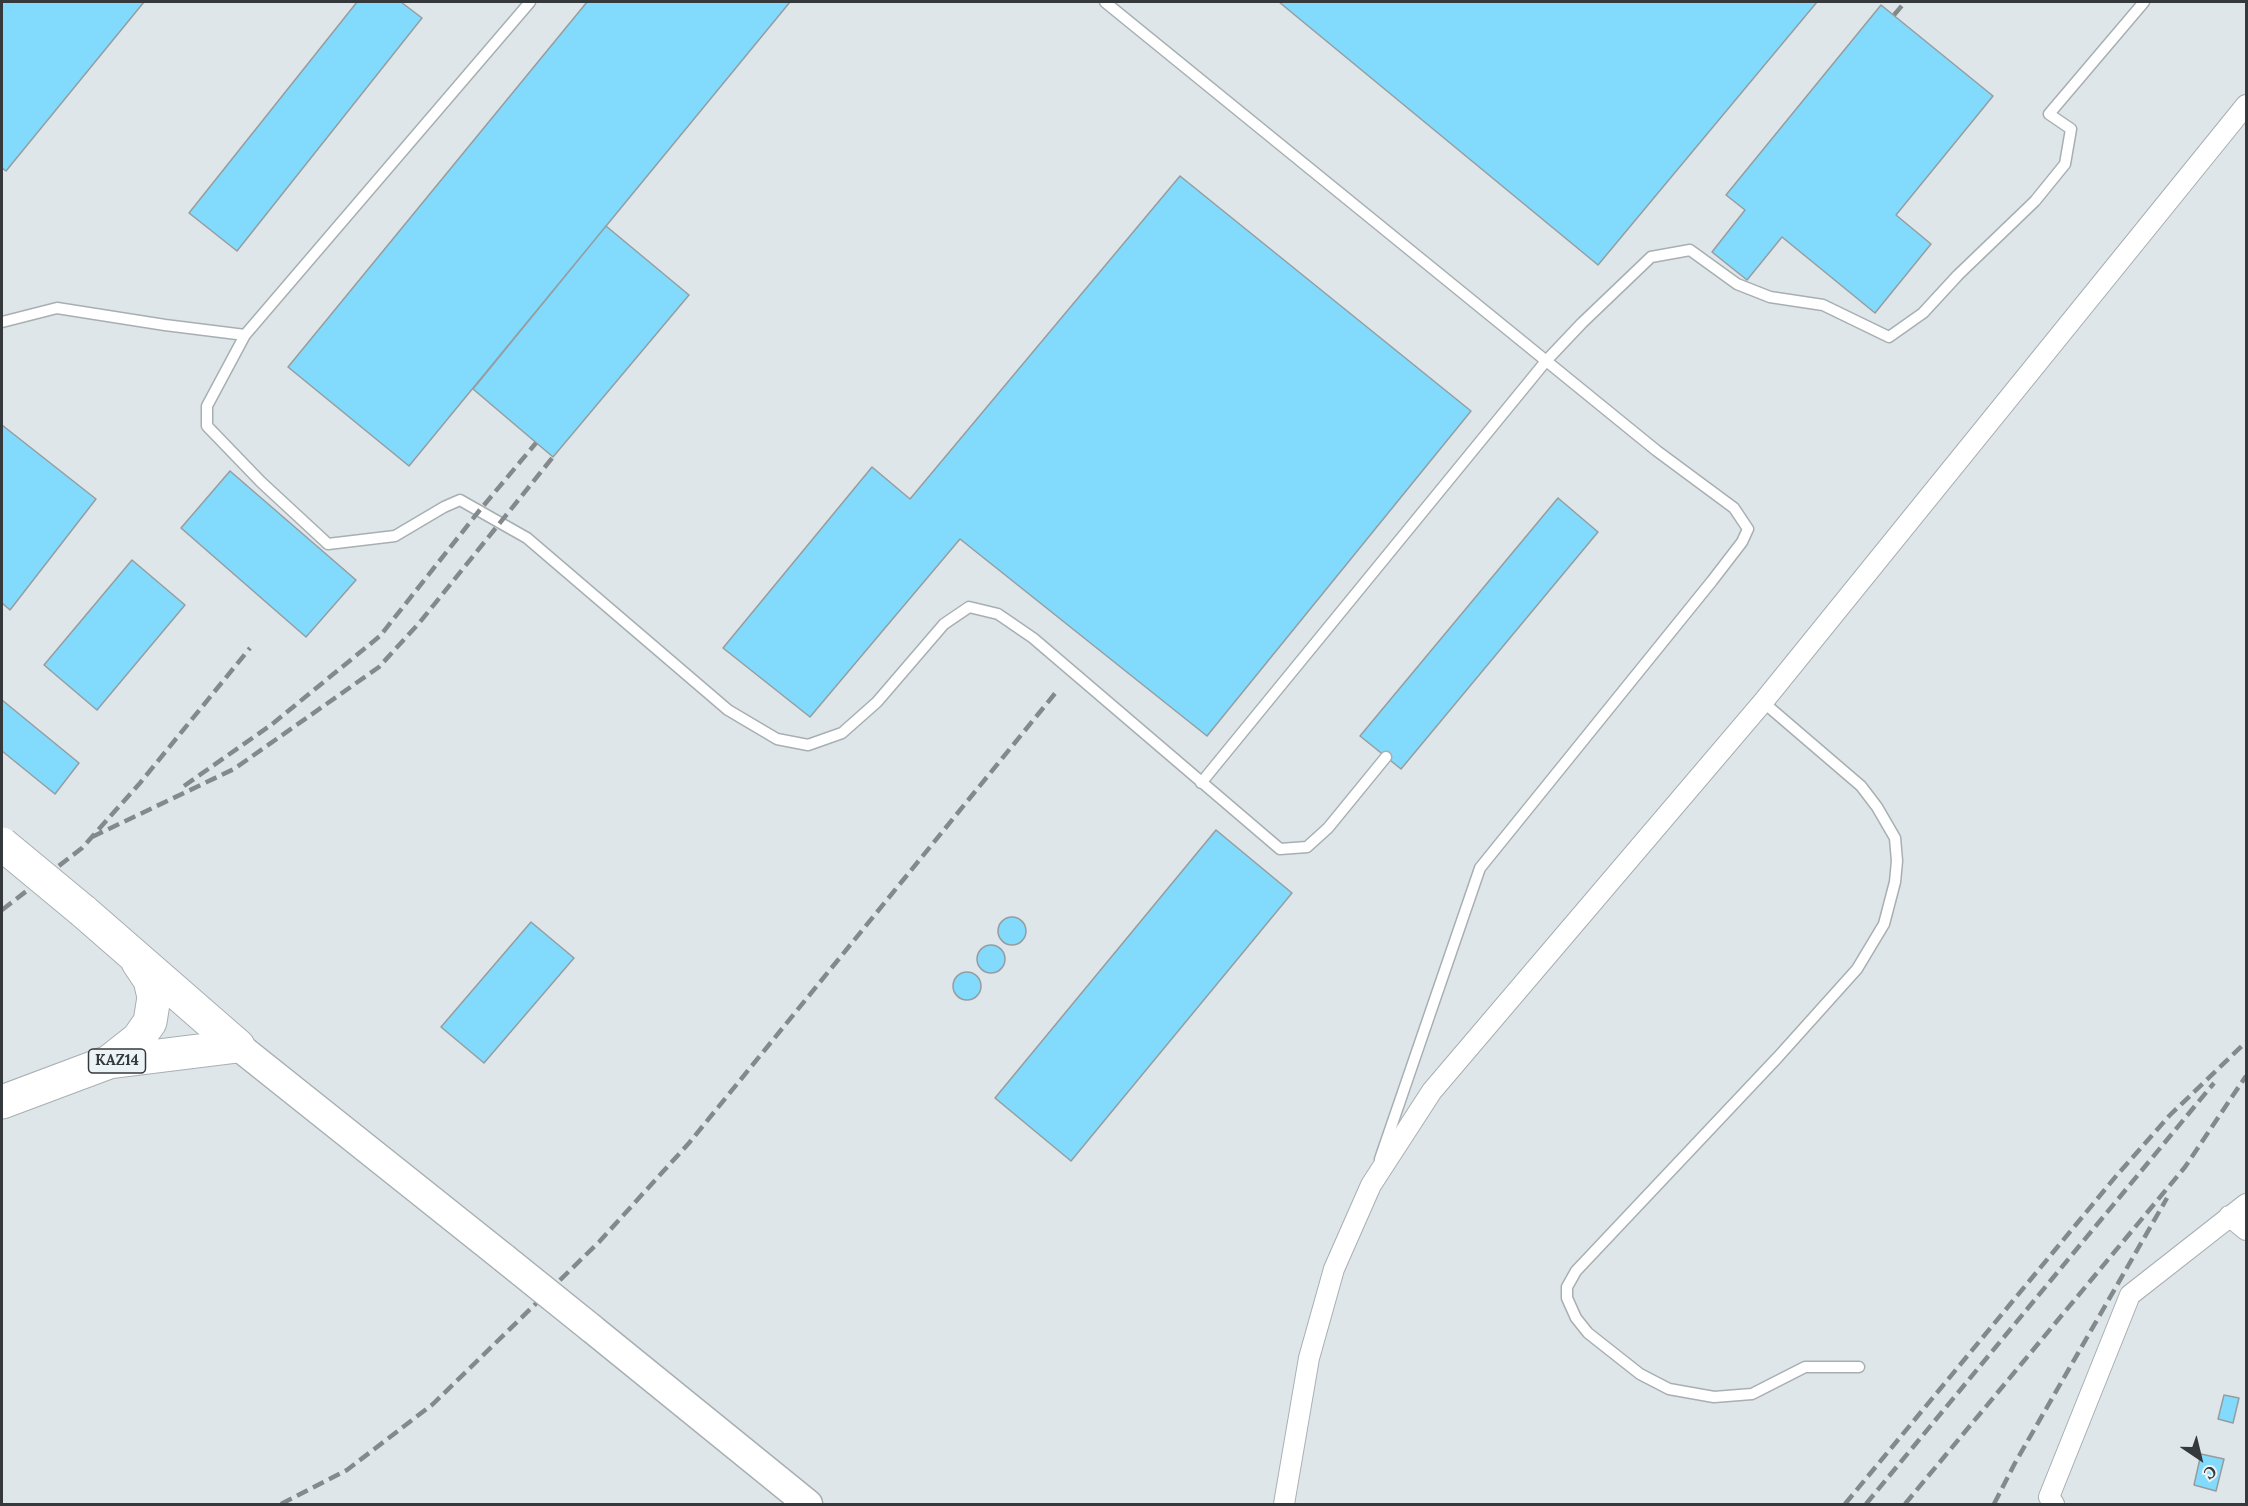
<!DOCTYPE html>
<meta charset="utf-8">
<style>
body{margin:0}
#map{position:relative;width:2248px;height:1506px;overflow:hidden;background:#dee6e9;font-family:Lora,serif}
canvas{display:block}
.frame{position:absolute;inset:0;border:3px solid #36393b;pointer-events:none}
.north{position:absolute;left:2170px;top:1428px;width:60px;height:60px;-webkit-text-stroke:4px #ecf3f7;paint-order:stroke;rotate:145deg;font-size:16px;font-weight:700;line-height:24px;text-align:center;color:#36393b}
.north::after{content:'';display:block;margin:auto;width:21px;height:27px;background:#36393b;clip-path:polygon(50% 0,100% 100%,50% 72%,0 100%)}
</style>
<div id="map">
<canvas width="2248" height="1506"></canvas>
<div class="frame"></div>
<div class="north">С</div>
</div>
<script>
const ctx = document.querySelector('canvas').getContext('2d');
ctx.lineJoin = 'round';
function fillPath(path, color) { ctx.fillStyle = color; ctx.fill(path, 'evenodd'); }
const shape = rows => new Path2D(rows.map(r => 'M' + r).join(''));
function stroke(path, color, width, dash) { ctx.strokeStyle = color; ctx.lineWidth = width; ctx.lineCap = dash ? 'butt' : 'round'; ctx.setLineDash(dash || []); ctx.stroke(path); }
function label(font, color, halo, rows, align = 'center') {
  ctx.font = font + ' Lora,serif'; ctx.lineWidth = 4.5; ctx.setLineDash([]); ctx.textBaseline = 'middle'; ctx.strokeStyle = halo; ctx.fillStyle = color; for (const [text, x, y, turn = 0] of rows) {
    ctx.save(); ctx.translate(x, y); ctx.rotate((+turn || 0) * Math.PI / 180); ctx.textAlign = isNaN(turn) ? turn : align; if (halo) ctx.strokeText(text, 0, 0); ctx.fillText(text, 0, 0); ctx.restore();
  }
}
const building = shape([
 [2,2,144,2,6,171,2,168,2,2],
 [357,2,401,2,422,18,237,251,189,213,357,2],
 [587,2,790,2,409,466,288,367,587,2],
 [1279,2,1817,2,1598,265,1279,2],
 [1881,5,1993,96,1896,215,1931,244,1875,313,1782,237,1747,280,1712,252,1745,210,1726,195,1881,5],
 [1180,176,1471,411,1207,736,960,539,810,717,723,648,872,467,910,499,1180,176],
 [606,226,689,295,553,457,473,389,606,226],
 [2,425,96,499,10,610,2,603,2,425],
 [230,471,356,580,306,637,181,528,230,471],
 [1558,498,1598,532,1401,769,1360,736,1558,498],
 [132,560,185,605,97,710,44,665,132,560],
 [2,700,79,763,55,794,2,751,2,700],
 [1216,830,1292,893,1071,1161,995,1098,1216,830],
 '998 931a14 14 0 1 1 28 0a14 14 0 1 1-28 0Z',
 [531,922,574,958,484,1063,441,1027,531,922],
 '977 959a14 14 0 1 1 28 0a14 14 0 1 1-28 0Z',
 '953 986a14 14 0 1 1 28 0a14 14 0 1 1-28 0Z',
 [2224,1395,2239,1398,2233,1423,2218,1419,2224,1395],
 [2201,1454,2224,1459,2216,1491,2194,1485,2201,1454]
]);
fillPath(building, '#82dafc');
stroke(building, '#959da0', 1.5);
const lane = shape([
 [1105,2,1657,451,1734,508,1748,529,1742,542,1712,581,1480,868,1380,1159],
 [2,322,57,308,165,325,245,335,530,2],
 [245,335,207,406,207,426,261,482,328,544,395,536,444,507,460,500,527,538,728,710,777,739,808,745,842,733,877,702,944,624,969,607,998,614,1033,638,1280,849,1307,847,1328,828,1386,757],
 [1763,702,1861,786,1877,807,1895,838,1897,861,1895,882,1884,924,1857,969,1778,1057,1576,1271,1567,1287,1567,1298,1576,1318,1588,1333,1640,1374,1669,1389,1714,1397,1752,1394,1805,1367,1859,1367],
 [1201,783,1546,361,1582,323,1651,257,1690,250,1737,284,1770,297,1823,305,1889,337,1923,313,1958,275,2035,201,2065,164,2071,129,2049,114,2144,2]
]);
const street = shape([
 [2229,1216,2246,1230],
 [1284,1504,1309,1358,1334,1269,1371,1185,1432,1091,1763,702,2246,105],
 [2054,1504,2049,1497,2130,1295,2246,1204]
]);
const secondary = shape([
 [238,1046,504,1258],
 [591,1328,808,1504]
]);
const highway = shape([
 [83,911,238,1046],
 [109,1062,138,1039,150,1022,154,997,150,980,138,962],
 [2,1102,109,1062,238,1046]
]);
stroke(lane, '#a8afb2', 13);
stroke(street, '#a8afb2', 22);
stroke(secondary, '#a8afb2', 31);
stroke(highway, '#a8afb2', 35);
stroke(lane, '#fff', 10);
stroke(street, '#fff', 20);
stroke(secondary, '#fff', 28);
stroke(highway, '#fff', 33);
stroke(shape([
 [1894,15,1905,2],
 [184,786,271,725,380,636,479,511,536,443],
 [92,837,234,769,379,667,420,622,553,457],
 [2,910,82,848,140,783,250,648],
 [281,1504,347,1470,433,1404,599,1242,689,1143,1057,691],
 [1845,1504,2117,1175,2169,1116,2246,1042],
 [1866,1504,2214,1083],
 [1905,1504,2185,1167,2246,1076],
 [1994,1504,2015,1463,2167,1198]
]), '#848a8c', 4.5, [12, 6]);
const secondaryBridge = shape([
 [504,1258,591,1328]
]);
const highwayBridge = shape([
 [2,844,83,911]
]);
stroke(secondaryBridge, '#a8afb2', 31, []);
stroke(highwayBridge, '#a8afb2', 35, []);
stroke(secondaryBridge, '#fff', 28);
stroke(highwayBridge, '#fff', 33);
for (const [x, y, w] of [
 [117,1061,57]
]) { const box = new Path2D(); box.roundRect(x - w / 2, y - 12, w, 24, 4.5); ctx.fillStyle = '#ecf3f7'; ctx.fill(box); stroke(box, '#36393b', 1.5); }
label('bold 15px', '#36393b', null, [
 ["KAZ14",117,1061]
]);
</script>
